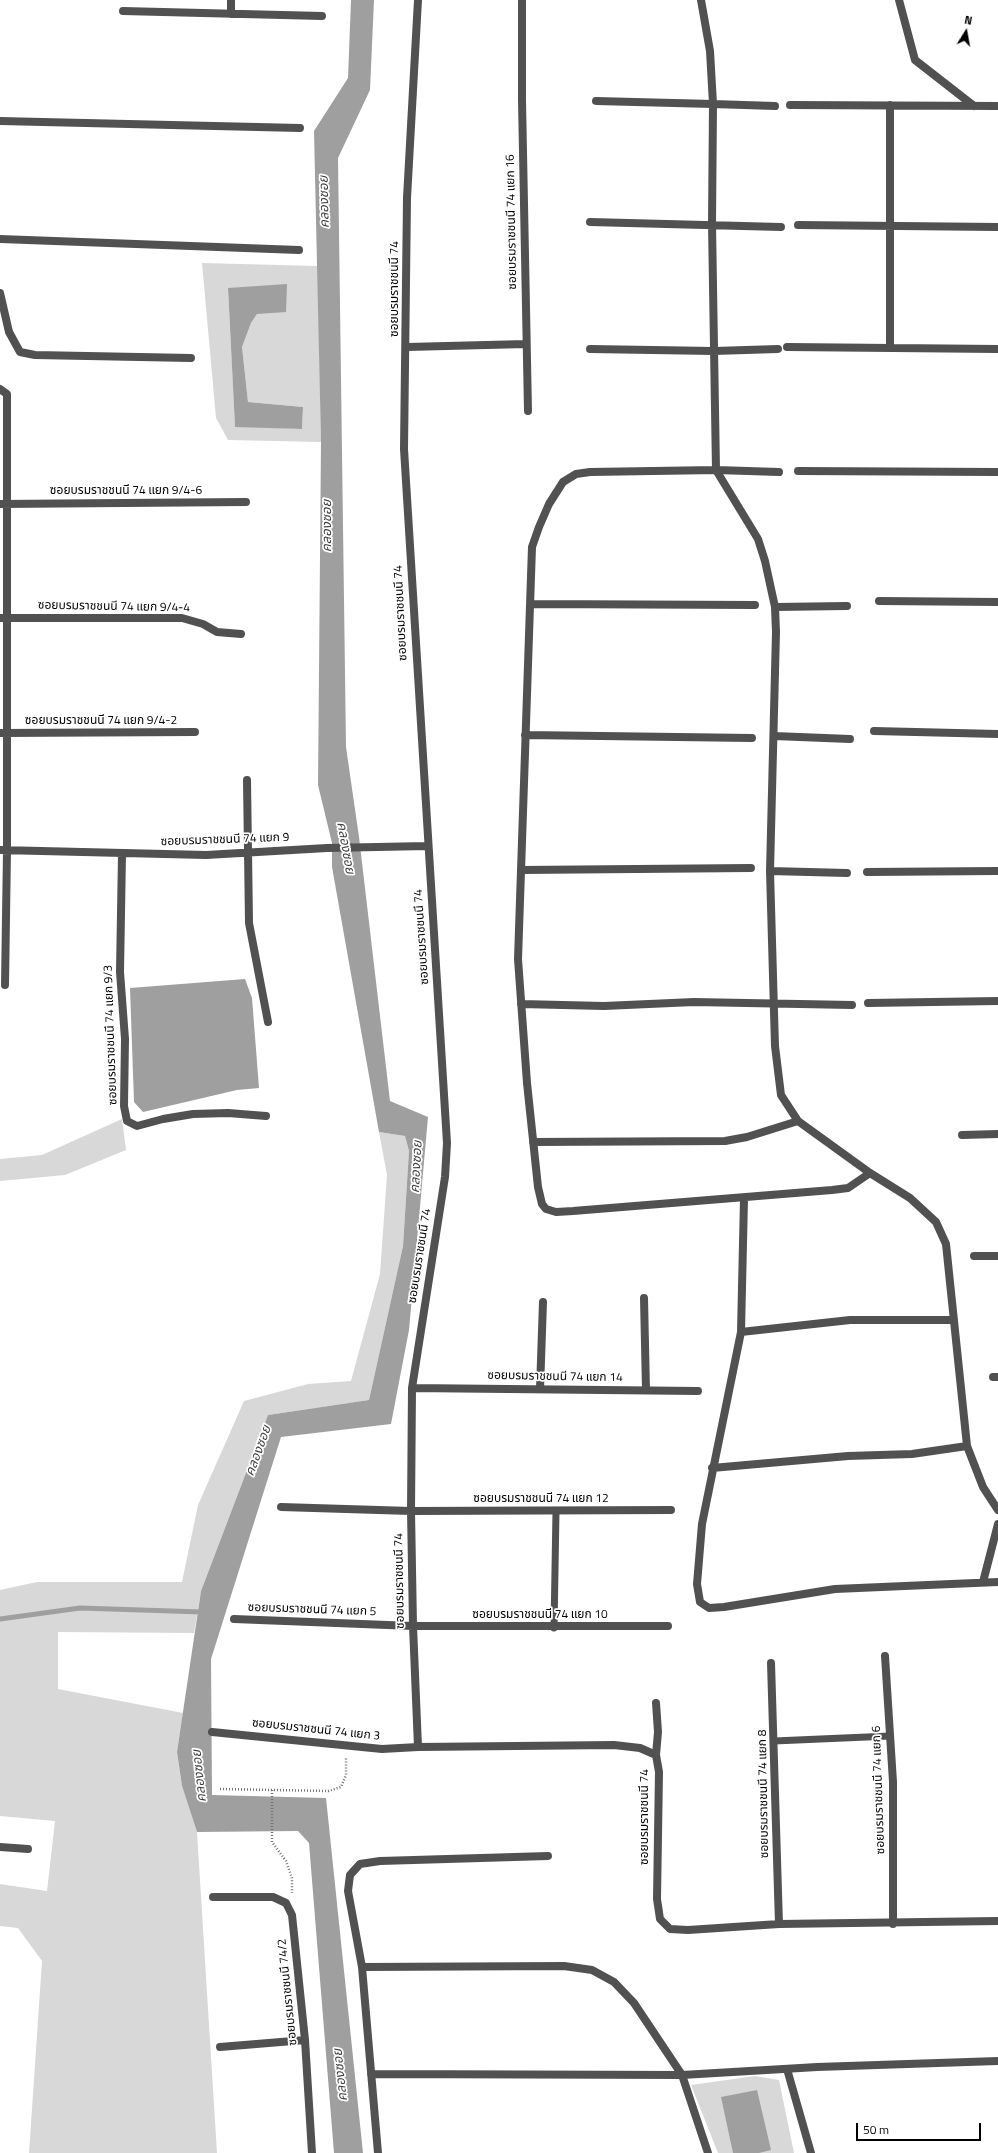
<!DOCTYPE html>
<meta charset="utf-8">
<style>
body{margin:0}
#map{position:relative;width:998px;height:2153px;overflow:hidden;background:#fff;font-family:"Titillium Web",sans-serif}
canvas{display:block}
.north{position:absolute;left:946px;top:12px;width:40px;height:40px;-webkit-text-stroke:3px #fff;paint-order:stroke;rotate:11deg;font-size:11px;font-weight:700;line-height:16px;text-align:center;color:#000}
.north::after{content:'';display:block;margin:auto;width:14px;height:18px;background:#000;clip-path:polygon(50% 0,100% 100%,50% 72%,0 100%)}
.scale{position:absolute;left:856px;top:2123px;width:125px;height:18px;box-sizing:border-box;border:2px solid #000;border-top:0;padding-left:5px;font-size:12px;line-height:14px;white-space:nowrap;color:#000;-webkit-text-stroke:3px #fff;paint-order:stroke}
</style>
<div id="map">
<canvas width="998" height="2153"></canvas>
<div class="north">N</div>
<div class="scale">50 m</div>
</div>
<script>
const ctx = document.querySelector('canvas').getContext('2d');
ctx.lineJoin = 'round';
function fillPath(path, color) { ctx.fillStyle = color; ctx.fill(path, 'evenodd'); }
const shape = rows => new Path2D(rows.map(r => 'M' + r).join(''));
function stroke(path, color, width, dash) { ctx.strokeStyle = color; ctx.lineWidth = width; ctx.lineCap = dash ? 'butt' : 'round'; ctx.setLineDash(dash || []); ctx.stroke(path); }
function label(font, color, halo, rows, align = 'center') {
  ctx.font = font + ' "Titillium Web","Noto Sans Thai",sans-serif'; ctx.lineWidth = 3.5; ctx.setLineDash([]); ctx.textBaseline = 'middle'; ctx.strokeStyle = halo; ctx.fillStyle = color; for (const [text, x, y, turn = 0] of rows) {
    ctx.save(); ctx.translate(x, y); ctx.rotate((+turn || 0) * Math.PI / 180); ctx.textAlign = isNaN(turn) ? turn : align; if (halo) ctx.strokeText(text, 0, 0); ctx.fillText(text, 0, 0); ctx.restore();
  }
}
fillPath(shape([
 [202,263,318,266,321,442,228,440,216,418],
 [228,289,257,314,251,323,242,347,248,402,303,407,302,429,235,426],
 [122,1119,126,1150,65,1175,0,1181,0,1159,42,1155],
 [379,1132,405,1136,409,1151,403,1246,369,1400,268,1415,201,1591,194,1633,58,1632,58,1689,183,1713,177,1752,182,1786,197,1832,217,2153,29,2153,42,1961,18,1928,0,1926,0,1884,47,1891,55,1821,0,1816,0,1590,37,1582,182,1582,198,1505,244,1401,308,1384,351,1381,380,1274,387,1175],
 [755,2076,779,2080,794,2153,718,2153,691,2085]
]), '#d8d8d8');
fillPath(shape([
 [351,0,374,0,370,90,338,158,346,747,359,837,390,1101,428,1117,409,1330,391,1424,281,1437,211,1659,212,1795,326,1798,363,2153,334,2153,309,1843,298,1831,197,1832,182,1786,177,1752,201,1591,268,1415,369,1400,403,1246,409,1151,405,1136,379,1132,332,867,332,843,318,785,321,442,314,131,348,78],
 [287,284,286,312,257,314,251,323,242,347,248,402,303,407,302,429,235,427,228,288],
 [245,979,252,998,259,1088,237,1090,143,1112,134,1102,130,988],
 [757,2090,771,2150,759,2153,733,2153,721,2097]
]), '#9f9f9f');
stroke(shape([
 [0,1619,80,1608,202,1612]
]), '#9f9f9f', 5);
stroke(shape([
 [220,1789,328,1791,341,1787,346,1775,346,1757],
 [272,1790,272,1842,286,1861,292,1878,292,1893]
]), '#737373', 2.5, [1, 2]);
stroke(shape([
 [554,1628,556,1511],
 [774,1741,890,1736]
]), '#515151', 7);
stroke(shape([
 [418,0,407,198,404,449,447,1143,445,1177,412,1388,411,1511,413,1626,418,1747,614,1745,640,1748,656,1755,659,1772,657,1899,660,1919,670,1929,688,1930,779,1924,998,1921],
 [522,0,522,100,528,411],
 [899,0,915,60,974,106],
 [123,11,322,16],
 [231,14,231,0],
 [596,101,713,104,710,51,701,0],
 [790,105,998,106],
 [775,106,713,104,712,224,716,470,758,539,765,561,775,607,776,632,770,871,775,1046,781,1095,798,1121,870,1173,910,1198,936,1222,946,1244,967,1446,983,1487,998,1510],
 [0,121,300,128],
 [590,222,781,227],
 [798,225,998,227],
 [0,239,299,250],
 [0,293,9,332,20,352,35,355,191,358],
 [407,347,526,344],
 [787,347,998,349],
 [890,348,890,105],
 [590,349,714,351,778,349],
 [0,389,7,394,7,850,5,985],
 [798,471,998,472],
 [779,472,716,470,590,472,576,474,563,482,549,504,539,527,532,547,518,959,527,1083,538,1187,542,1204,546,1209,556,1212,573,1211,832,1190,848,1188,870,1173],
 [0,504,246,502],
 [879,601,998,602],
 [530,604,755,605],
 [775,607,847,606],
 [0,618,182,618,203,624,217,632,241,634],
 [874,731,998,734],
 [0,733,195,732],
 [525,735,752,738],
 [774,736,850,739],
 [247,780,249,923,268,1022],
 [0,850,206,855,327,848,427,846],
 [122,854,120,972,125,1039,124,1106,127,1121,137,1126,163,1119,193,1114,228,1113,266,1116],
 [521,870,751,868],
 [770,871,847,873],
 [867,872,998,871],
 [868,1003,998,1001],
 [521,1004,604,1006,694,1002,852,1005],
 [962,1135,998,1134],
 [533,1142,725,1141,747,1137,798,1121],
 [744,1199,741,1332,702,1524,697,1584,700,1602,709,1608,724,1607,835,1589,998,1582],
 [974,1256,998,1256],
 [644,1298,646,1390],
 [741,1332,850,1320,954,1320],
 [993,1377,998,1377],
 [412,1388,698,1391],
 [540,1389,543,1302],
 [712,1468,848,1456,912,1454,967,1446],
 [281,1507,411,1511,671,1510],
 [983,1582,998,1524],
 [234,1619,413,1626,668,1626],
 [885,1656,893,1782,893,1924],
 [771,1663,779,1924],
 [212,1732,382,1749,418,1747],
 [656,1755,658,1732,656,1703],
 [0,1847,28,1849],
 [213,1897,273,1897,286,1903,292,1915,305,2040,312,2153],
 [362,1967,564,1966,592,1970,614,1982,634,2003,682,2075,708,2153],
 [220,2047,305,2040],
 [787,2069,811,2153],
 [371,2074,682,2075,817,2067,998,2061],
 [378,2153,362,1967,348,1891,350,1875,360,1864,380,1861,548,1856]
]), '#515151', 8);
label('12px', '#000', '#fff', [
 ["ซอยบรมราชชนนี 74 แยก 16",512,222,-91],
 ["ซอยบรมราชชนนี 74",395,289,-90],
 ["ซอยบรมราชชนนี 74 แยก 9/4-6",126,491],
 ["ซอยบรมราชชนนี 74 แยก 9/4-4",114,607,1],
 ["ซอยบรมราชชนนี 74",401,613,-93],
 ["ซอยบรมราชชนนี 74 แยก 9/4-2",101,721],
 ["ซอยบรมราชชนนี 74 แยก 9",225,840,-2],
 ["ซอยบรมราชชนนี 74",422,937,-94],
 ["ซอยบรมราชชนนี 74 แยก 9/3",111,1035,-92],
 ["ซอยบรมราชชนนี 74",420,1256,-81],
 ["ซอยบรมราชชนนี 74 แยก 14",555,1377,1],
 ["ซอยบรมราชชนนี 74 แยก 12",541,1499],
 ["ซอยบรมราชชนนี 74",400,1581,-91],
 ["ซอยบรมราชชนนี 74 แยก 5",312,1610,2],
 ["ซอยบรมราชชนนี 74 แยก 10",540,1615],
 ["ซอยบรมราชชนนี 74 แยก 3",316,1730,6],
 ["ซอยบรมราชชนนี 74 แยก 6",879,1790,-92],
 ["ซอยบรมราชชนนี 74 แยก 8",764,1794,-91],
 ["ซอยบรมราชชนนี 74",645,1817,-90],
 ["ซอยบรมราชชนนี 74/2",288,1992,-96]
]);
label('italic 13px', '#404040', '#fff', [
 ["คลองซอย",325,202,-91],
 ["คลองซอย",328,526,-90],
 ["คลองซอย",345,848,80],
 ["คลองซอย",417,1167,-87],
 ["คลองซอย",259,1451,-70],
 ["คลองซอย",200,1776,-96],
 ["คลองซอย",341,2075,-96]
]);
</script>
